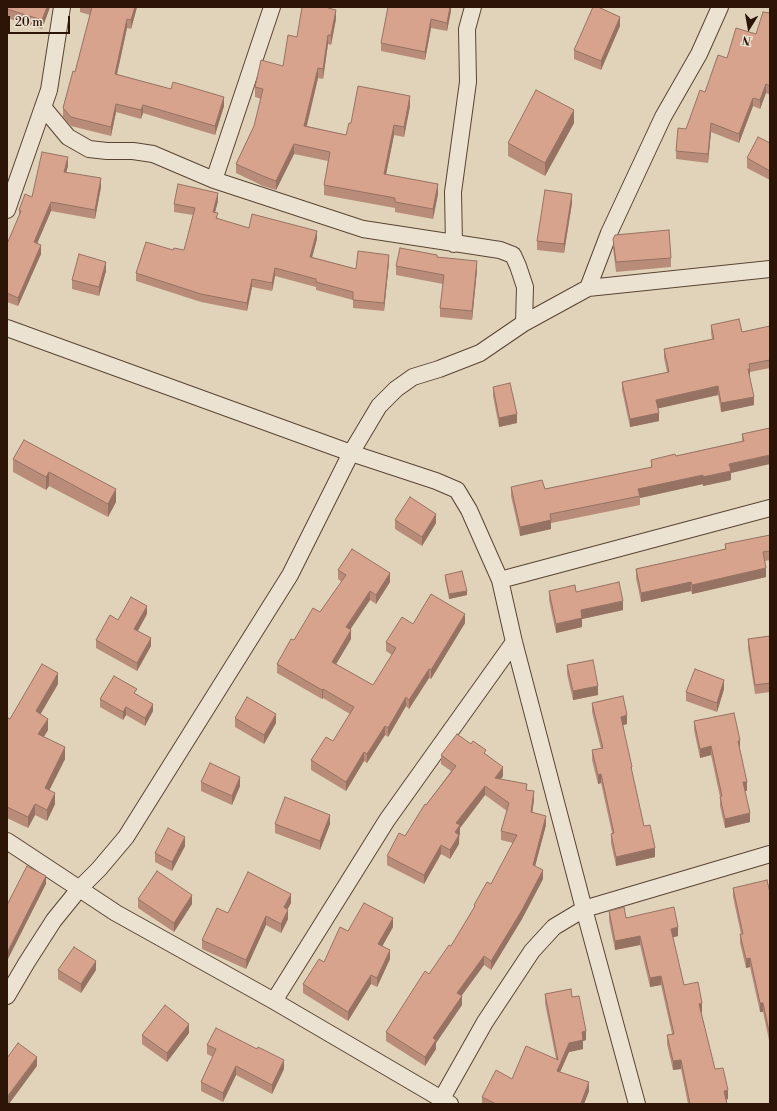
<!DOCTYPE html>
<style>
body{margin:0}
#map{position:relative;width:777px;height:1111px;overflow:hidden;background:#e1d3b9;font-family:"Libre Bodoni",serif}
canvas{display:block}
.frame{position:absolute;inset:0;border:8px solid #2c1406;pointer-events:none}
.north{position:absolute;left:729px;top:8px;width:40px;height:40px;-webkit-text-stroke:3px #ece2d2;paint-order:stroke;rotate:191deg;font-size:11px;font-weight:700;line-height:16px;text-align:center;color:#2c1406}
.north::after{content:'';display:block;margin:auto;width:14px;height:18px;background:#2c1406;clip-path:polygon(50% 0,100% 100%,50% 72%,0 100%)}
.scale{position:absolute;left:8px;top:16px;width:62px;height:18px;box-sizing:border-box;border:2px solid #2c1406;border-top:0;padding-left:5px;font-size:12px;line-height:14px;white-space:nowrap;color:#2c1406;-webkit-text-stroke:3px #ece2d2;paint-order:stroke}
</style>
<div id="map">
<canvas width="777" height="1111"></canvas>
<div class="frame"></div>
<div class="north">N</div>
<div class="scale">20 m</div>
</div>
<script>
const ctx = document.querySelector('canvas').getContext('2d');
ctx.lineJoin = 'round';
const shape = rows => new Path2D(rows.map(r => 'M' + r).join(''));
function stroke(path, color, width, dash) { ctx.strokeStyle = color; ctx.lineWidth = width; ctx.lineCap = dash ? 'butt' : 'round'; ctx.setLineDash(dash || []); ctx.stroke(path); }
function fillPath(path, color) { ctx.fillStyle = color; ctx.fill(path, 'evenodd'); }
const minor = shape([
 [43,107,68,137,89,149,107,151,133,151,153,154,214,180,363,229,500,250,513,255,518,266,525,287,524,323],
 [214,180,272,7],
 [7,210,49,90,62,7],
 [454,244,453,192,468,82,467,29,473,7],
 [588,288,609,233,663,117,699,54,720,7],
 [7,328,351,453,436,481,457,490,469,510,500,580],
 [7,841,116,913,274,1001,450,1104],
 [7,996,27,962,54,920,80,888,99,869,126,837,290,575,351,453,379,406,396,389,413,377,439,369,480,353,524,323,588,288,770,269],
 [274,1001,387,820,514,642],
 [441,1100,485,1022,532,951,554,927,584,909,770,854],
 [637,1104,584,909,514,642,500,580,770,508]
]);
stroke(minor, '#594433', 18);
stroke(minor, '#ece2d2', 16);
fillPath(shape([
 [7,7,50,7,42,29,7,18],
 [80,7,137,7,131,29,127,28,117,74,224,106,215,135,143,113,141,119,116,112,111,136,71,126,63,117,63,108,75,72,90,15,80,12],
 [451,7,451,11,447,31,431,28,425,60,381,51,381,43],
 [331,9,336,19,331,45,328,44,323,79,318,78,307,126,346,135,351,123,410,106,404,137,394,135,386,175,438,194,433,219,395,212,395,208,324,195,324,185,328,161,294,154,276,190,263,186,236,173,236,164,254,126,261,99,255,97,255,87,283,66,297,37],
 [770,13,770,95,766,93,760,109,753,106,739,143,711,132,708,163,676,159,676,151,705,92,727,58,756,34],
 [620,26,601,70,574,59,574,50],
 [574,123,545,176,508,156,508,143],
 [770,143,770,180,747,168,747,158],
 [68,166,66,172,101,187,95,219,51,211,37,243,41,254,18,306,7,302,7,244,19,217,19,210,32,197],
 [218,201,215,212,218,219,249,228,317,239,312,257,356,269,389,262,384,311,353,308,353,300,316,290,316,287,275,276,272,291,252,287,247,311,201,302,136,281,136,273,173,250,184,250,193,215,174,212,174,204],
 [572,203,564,253,537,250,537,241],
 [613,239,671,258,671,267,616,272,613,248],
 [437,257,477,270,472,320,440,317,440,308,443,284,396,275,396,266],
 [106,271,99,296,72,289,72,280],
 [711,325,742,332,770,326,770,368,750,372,750,377,754,405,721,412,718,395,658,408,659,421,630,427,622,390,622,382,667,372,664,358,664,349,712,339,711,333],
 [493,387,517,423,499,427,493,396],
 [770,428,731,473,731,480,703,486,703,484,640,498,640,505,551,523,551,529,520,536,511,496,511,487,545,489,651,468,651,460,676,456,742,441,742,434],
 [24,440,116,502,108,517,49,486,46,490,13,472,13,459],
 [395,520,436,523,422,546,395,529],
 [770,535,770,560,765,561,766,577,692,594,691,591,641,602,636,578,636,569,725,549,725,544],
 [338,570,390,582,376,604,370,600,350,629,351,639,336,664,373,685,392,655,386,651,386,642,413,624,465,623,431,679,429,678,409,709,406,706,388,737,385,735,367,763,364,761,346,791,311,770,311,760,333,741,350,714,323,698,322,699,277,673,277,664,294,640,320,612,342,582,338,579],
 [445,575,467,595,449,599,445,579],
 [549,591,623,610,582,619,582,627,556,633,549,600],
 [147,614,138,631,151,646,137,671,96,648,96,640,118,620],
 [770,636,770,692,755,694,748,648,748,639],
 [567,665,598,695,573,700,567,674],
 [58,684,40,714,48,730,44,737,65,759,49,790,55,804,47,821,35,815,28,828,7,818,7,720,10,719],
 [724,689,717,712,686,701,686,692],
 [137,694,153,711,145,726,126,715,123,720,100,707,100,699],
 [592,703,627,724,623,725,632,776,644,826,655,857,616,866,611,843,611,834,612,833,601,783,598,784,592,760,592,750,601,749,592,712],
 [235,718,276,723,264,744,235,727],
 [694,721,740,749,747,791,745,791,750,822,725,828,720,806,720,797,711,755,700,758,694,730],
 [486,754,503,776,501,779,527,790,534,800,532,813,546,825,535,866,543,879,522,919,491,970,484,965,461,996,462,1005,436,1043,436,1049,425,1066,386,1041,386,1032,429,974,451,946,474,908,474,905,491,884,513,843,501,840,501,831,507,811,485,795,460,828,459,844,450,859,441,854,424,884,387,865,387,856,405,836,426,805,451,771,441,764,441,755],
 [201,782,240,786,232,805,201,791],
 [275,824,330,824,320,850,275,833],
 [185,846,172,871,155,862,155,853],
 [733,888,770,893,770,1045,763,1012,760,1012,750,967,746,968,740,943,740,934,741,934,733,897],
 [138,899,192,904,174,932,138,908],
 [291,903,287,909,288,919,281,933,266,925,246,969,202,949,202,940,228,913],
 [609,911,678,936,673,937,684,985,702,1012,701,1013,715,1069,728,1099,726,1100,727,1104,688,1104,681,1069,673,1070,667,1044,667,1035,672,1034,661,985,650,987,640,945,615,950,609,920],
 [393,927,382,946,390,959,377,987,371,984,348,1021,303,993,303,984,324,962,348,931],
 [58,970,96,970,81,993,58,979],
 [545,994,572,997,586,1040,583,1041,583,1049,569,1052,560,1072,589,1091,584,1104,482,1104,482,1097,512,1079,556,1059,545,1003],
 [189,1033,167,1062,142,1044,142,1035],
 [207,1045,284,1069,272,1094,236,1075,223,1102,201,1091,201,1082,213,1057,207,1054]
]), '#b98c79');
fillPath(shape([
 [47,7,50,7,42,29,42,20],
 [135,7,137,7,131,29,131,20],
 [450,7,451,7,451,11,447,31,447,23],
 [336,10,336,19,331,45,331,35],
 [620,17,620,26,601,70,601,61],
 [127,19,127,28,115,83,115,74],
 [431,19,431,28,425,60,425,52],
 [328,35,328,44,323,79,323,69],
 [318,68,318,78,304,136,304,126],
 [766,84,766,93,760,109,760,100],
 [410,96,410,106,404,137,404,127],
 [224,97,224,106,215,135,215,126],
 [753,98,753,106,739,143,739,134],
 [116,104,116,112,111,136,111,127],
 [143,105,143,113,141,119,141,110],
 [574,110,574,123,545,176,545,163],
 [711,123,711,132,708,163,708,154],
 [394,125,394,135,384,184,384,174],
 [294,144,294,154,276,190,276,181],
 [68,157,68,166,64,180,64,172],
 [101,178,101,187,95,219,95,210],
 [438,184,438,194,433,219,433,209],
 [218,193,218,201,213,220,213,212],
 [572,194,572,203,564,253,564,244],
 [51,202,51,211,34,251,34,242],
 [317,231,317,239,310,265,310,257],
 [41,245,41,254,18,306,18,298],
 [389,255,389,262,384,311,384,303],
 [477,261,477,270,472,320,472,311],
 [106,262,106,271,99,296,99,287],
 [275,268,275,276,272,291,272,283],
 [252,279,252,287,247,311,247,303],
 [748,369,750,369,750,377],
 [718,386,718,395,656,409,656,400],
 [754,397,754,405,721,412,721,403],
 [659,413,659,421,630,427,630,419],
 [517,414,517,423,499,427,499,418],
 [770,455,770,464,731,473,731,480,703,486,703,477,729,464],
 [49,472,49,486,46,490,46,477],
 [703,475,703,484,640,498,638,489],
 [116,489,116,502,108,517,108,504],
 [436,514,436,523,422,546,422,537],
 [551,520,551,529,520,536,520,527],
 [766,568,766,577,692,594,692,585],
 [390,573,390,582,376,604,376,595],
 [691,582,691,591,641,602,641,593],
 [370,591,370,600,346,636,346,627],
 [467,591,467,595,449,599,449,594],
 [623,601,623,610,582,619,582,627,556,633,556,624,581,610],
 [147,606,147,614,134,637,134,629],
 [465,614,465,623,431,679,431,670],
 [351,630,351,639,332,671,332,662],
 [151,638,151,646,137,671,137,663],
 [429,669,429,678,409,709,409,700],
 [58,673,58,684,36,722,36,711],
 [724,680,724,689,717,712,717,703],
 [598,686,598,695,573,700,573,691],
 [323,689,323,698,322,699,322,690],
 [406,697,406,706,388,737,388,728],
 [153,704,153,711,145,726,145,718],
 [126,707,126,715,123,720,123,712],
 [276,714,276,723,264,744,264,735],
 [627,715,627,724,621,726,621,717],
 [48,719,48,730,38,745,38,734],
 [385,726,385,735,367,763,367,754],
 [740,740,740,749,738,750,738,741],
 [711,746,711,755,700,758,700,749],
 [65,747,65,759,45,799,45,788],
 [364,752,364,761,346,791,346,782],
 [503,767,503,776,495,787,495,778],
 [631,767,632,767,632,776],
 [601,774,601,783,598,784,598,775],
 [240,777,240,786,232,805,232,796],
 [743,782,747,782,747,791,743,791],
 [485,786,485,795,460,828,460,834,455,841,455,832,456,823],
 [534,791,534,800,531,821,531,812],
 [55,793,55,804,47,821,47,810],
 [35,804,35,815,28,828,28,817],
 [750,813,750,822,725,828,725,819],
 [330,815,330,824,320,850,320,841],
 [546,816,546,825,533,874,533,865],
 [459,835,459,844,450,859,450,850],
 [185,837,185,846,172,871,172,862],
 [441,845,441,854,424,884,424,875],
 [655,848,655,857,616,866,616,857],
 [543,870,543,879,522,919,491,970,491,961],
 [46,876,46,884,7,961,7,953],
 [291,894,291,903,284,916,284,907],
 [192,895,192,904,174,932,174,923],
 [288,910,288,919,281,933,281,924],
 [266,916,266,925,246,969,246,960],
 [393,918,393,927,378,954,378,944],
 [678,927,678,936,671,938,671,929],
 [640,936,640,945,615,950,615,941],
 [390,950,390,959,377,987,377,978],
 [484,956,484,965,457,1002,457,993],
 [750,958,750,967,746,968,746,959],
 [96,961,96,970,81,993,81,984],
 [371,975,371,984,348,1021,348,1012],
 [661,976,661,985,650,987,650,978],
 [462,996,462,1005,436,1043,436,1049,425,1066,425,1057,433,1038],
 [702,1003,702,1012,699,1013,699,1004],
 [760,1003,763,1003,763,1012,760,1012],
 [189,1024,189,1033,167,1062,167,1053],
 [586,1031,586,1040,583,1041,583,1049,569,1052,557,1079,557,1071,569,1043,582,1032],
 [37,1057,37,1066,9,1104,7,1104,7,1097],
 [284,1060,284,1069,272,1094,272,1085],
 [681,1060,681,1069,673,1070,673,1061],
 [236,1066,236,1075,223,1102,223,1093],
 [589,1082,589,1091,584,1104,581,1104],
 [728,1090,728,1099,724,1100,724,1091]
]), '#967263');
const building = shape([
 [7,7,47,7,42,20,7,9,7,7],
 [92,7,135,7,131,20,127,19,115,74,171,89,173,82,224,97,215,126,143,105,141,110,116,104,111,127,71,117,63,108,73,71,75,72,92,7],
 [302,7,328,7,328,8,336,10,331,35,328,35,323,69,318,68,304,126,346,135,349,123,351,123,358,86,410,96,404,127,394,125,384,174,438,184,433,209,395,202,395,198,324,185,330,152,294,144,276,181,263,176,236,164,254,126,263,89,255,87,261,60,283,66,288,35,297,37,302,7],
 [388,7,450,7,447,23,431,19,425,52,381,43,388,7],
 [593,7,598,7,620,17,601,61,574,50,593,7],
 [763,12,770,13,770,86,766,84,760,100,753,98,739,134,711,123,708,154,676,151,678,128,686,129,700,90,705,92,718,55,727,58,736,28,756,34,763,12],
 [536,90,574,110,545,163,508,143,536,90],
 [758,137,770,143,770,171,747,158,758,137],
 [42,152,68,157,64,172,101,178,95,210,51,202,34,242,41,245,18,298,7,293,7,244,21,211,19,210,25,194,32,197,42,152],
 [178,184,218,193,213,212,218,213,216,218,249,228,252,214,317,231,310,257,356,269,358,251,389,255,384,303,353,300,353,292,316,282,316,279,275,268,272,283,252,279,247,303,201,294,136,273,146,242,173,250,174,248,184,250,195,208,174,204,178,184],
 [545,190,572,194,564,244,537,241,545,190],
 [669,230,671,258,616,262,613,239,615,235,669,230],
 [400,248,437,255,437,257,477,261,472,311,440,308,444,275,396,266,400,248],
 [79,254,106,262,99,287,72,280,79,254],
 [739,319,742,332,770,326,770,360,749,364,750,369,748,369,754,397,721,403,718,386,656,400,659,413,630,419,622,382,669,372,664,349,714,339,711,325,739,319],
 [510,383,517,414,499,418,493,387,510,383],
 [770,428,770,455,729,464,731,471,703,477,703,475,638,489,640,496,550,514,551,520,520,527,511,487,542,480,545,489,652,467,651,460,675,454,676,456,744,441,742,434,770,428],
 [24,440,116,489,108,504,49,472,46,477,13,459,24,440],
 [410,497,436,514,422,537,395,520,410,497],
 [770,535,770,551,763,552,766,568,692,585,691,582,641,593,636,569,726,549,725,544,770,535],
 [352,549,390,573,376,595,370,591,346,627,351,630,332,662,373,685,396,648,386,642,402,617,413,624,431,594,465,614,431,670,429,669,409,700,406,697,388,728,385,726,367,754,364,752,346,782,311,760,326,737,333,741,354,707,323,689,322,690,277,664,291,639,294,640,313,608,320,612,346,575,338,570,352,549],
 [462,571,467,591,449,594,445,575,462,571],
 [619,582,623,601,581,610,582,618,556,624,549,591,575,585,576,592,619,582],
 [131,597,147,606,134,629,151,638,137,663,96,640,110,615,118,620,131,597],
 [770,636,770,683,755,685,748,639,770,636],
 [593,660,598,686,573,691,567,665,593,660],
 [42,664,58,673,36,711,48,719,38,734,65,747,45,788,55,793,47,810,35,804,28,817,7,807,7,720,8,718,10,719,42,664],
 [695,669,724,680,717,703,686,692,695,669],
 [114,676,137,689,134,693,153,704,145,718,126,707,123,712,100,699,114,676],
 [623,696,627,715,621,717,632,767,631,767,644,826,650,825,655,848,616,857,611,834,614,833,601,774,598,775,592,750,603,748,592,703,623,696],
 [247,697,276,714,264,735,235,718,247,697],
 [734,713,740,740,738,741,747,782,743,782,750,813,725,819,720,797,722,796,711,746,700,749,694,721,734,713],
 [457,734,471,744,473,741,486,750,484,753,503,767,495,778,527,784,526,790,534,791,531,812,546,816,533,865,543,870,522,910,491,961,484,956,457,993,462,996,433,1038,436,1040,425,1057,386,1032,425,971,429,974,449,945,451,946,475,906,474,905,487,882,491,884,517,835,501,831,509,803,485,786,456,823,460,825,455,832,459,835,450,850,441,845,424,875,387,856,399,833,405,836,425,804,426,805,456,766,441,755,457,734],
 [210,763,240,777,232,796,201,782,210,763],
 [285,797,330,815,320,841,275,824,285,797],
 [168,828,185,837,172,862,155,853,168,828],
 [27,866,46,876,7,953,7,905,27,866],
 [157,871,192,895,174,923,138,899,157,871],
 [248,872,291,894,284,907,288,910,281,924,266,916,246,960,202,940,217,908,228,913,248,872],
 [767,880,770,893,770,1036,763,1003,760,1003,750,958,746,959,740,934,743,934,733,888,767,880],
 [364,903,393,918,378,944,390,950,377,978,371,975,348,1012,303,984,319,959,324,962,340,927,348,931,364,903],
 [624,907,626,918,674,907,678,927,671,929,684,985,698,982,702,1003,699,1004,715,1069,723,1068,728,1090,724,1091,727,1104,690,1104,681,1060,673,1061,667,1035,674,1034,661,976,650,978,640,936,615,941,609,911,624,907],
 [74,947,96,961,81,984,58,970,74,947],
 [571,989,572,997,579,996,586,1031,582,1032,583,1040,569,1043,557,1071,589,1082,581,1103,583,1104,496,1104,482,1097,496,1070,512,1079,526,1046,558,1060,545,994,571,989],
 [165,1005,189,1024,167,1053,142,1035,165,1005],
 [216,1028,257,1049,258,1047,284,1060,272,1085,236,1066,223,1093,201,1082,216,1049,207,1045,216,1028],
 [18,1043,37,1057,7,1097,7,1058,18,1043]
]);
fillPath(building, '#d7a38d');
stroke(building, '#967263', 1);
</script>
